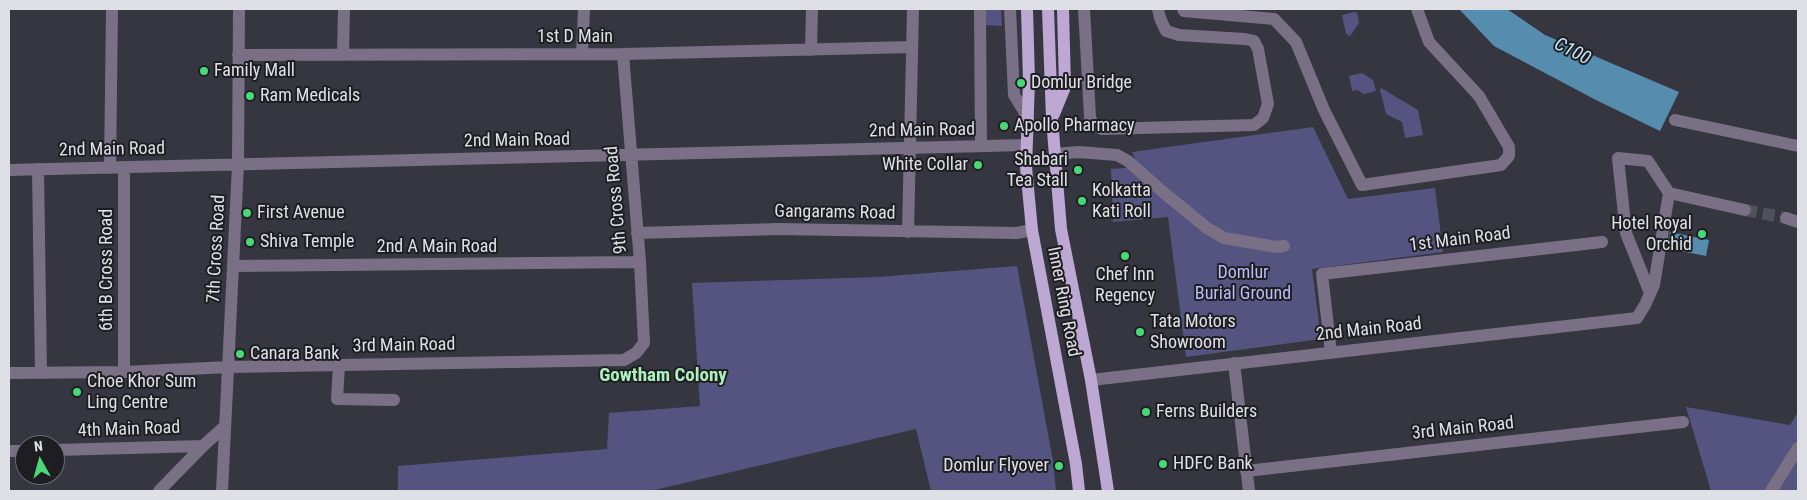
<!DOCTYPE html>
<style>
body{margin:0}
#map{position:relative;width:1807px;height:500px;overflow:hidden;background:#363640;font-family:"Roboto Condensed",sans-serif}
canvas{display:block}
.frame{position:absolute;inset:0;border:10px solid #dfe0e6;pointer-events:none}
.north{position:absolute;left:15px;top:435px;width:50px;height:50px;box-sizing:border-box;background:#1e1e22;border:1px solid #6b6c70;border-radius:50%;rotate:353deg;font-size:14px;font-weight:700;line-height:20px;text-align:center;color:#dfe0e6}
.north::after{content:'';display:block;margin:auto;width:18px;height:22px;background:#4ad778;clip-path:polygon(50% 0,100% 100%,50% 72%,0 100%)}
</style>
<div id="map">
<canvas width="1807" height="500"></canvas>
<div class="frame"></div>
<div class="north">N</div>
</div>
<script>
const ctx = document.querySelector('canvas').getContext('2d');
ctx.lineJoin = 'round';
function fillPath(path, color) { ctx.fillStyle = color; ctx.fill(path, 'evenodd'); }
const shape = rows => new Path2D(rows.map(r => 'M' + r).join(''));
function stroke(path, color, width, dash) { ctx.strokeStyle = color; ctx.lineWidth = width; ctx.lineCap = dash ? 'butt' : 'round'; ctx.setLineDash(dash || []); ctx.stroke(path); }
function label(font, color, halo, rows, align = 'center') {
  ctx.font = font + ' "Roboto Condensed",sans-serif'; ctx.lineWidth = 4; ctx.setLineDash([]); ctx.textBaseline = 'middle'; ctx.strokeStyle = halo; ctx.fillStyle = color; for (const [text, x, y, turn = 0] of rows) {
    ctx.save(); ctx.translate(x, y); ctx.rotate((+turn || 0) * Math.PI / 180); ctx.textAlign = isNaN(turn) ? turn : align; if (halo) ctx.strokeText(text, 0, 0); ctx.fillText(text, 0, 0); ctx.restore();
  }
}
fillPath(shape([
 [985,9,1001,9,1002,26,986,25],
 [1354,12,1357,13,1359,23,1350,36,1346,34,1342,15],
 [1362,73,1373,80,1376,91,1364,94,1357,90,1352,91,1349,76],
 [1381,88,1418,110,1423,135,1405,138,1402,122,1386,114,1380,90],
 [1313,127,1348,199,1435,188,1443,252,1312,269,1321,339,1186,357,1168,217,1113,222,1111,169,1139,167,1132,152],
 [1017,266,1053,461,1056,491,931,491,916,429,650,491,398,491,398,466,607,449,609,413,700,406,692,283,878,277],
 [1686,407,1790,425,1798,412,1798,491,1711,491]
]), '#555481');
fillPath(shape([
 [1459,9,1507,9,1545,35,1679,92,1660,131,1596,100,1494,46],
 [1670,232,1709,240,1706,256,1666,248]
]), '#568dae');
stroke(shape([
 [1745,210,1786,218]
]), '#4f5059', 12, [12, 6]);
stroke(shape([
 [980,9,981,146],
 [1010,9,1014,95,1028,118],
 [1084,9,1090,117,1093,125,1102,129,1254,125,1263,118,1268,104,1258,49,1254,41,1245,39,1179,35,1166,31,1160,18,1158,9],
 [1183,9,1184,11,1274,19,1296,42,1324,110,1362,185,1501,165,1509,156,1509,147,1479,96,1429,42,1417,9],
 [811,50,812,9],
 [582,54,584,9],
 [238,55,623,54,912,47],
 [343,55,344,9],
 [1675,120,1798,146],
 [1055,154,1078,152,1117,155,1128,161,1163,192,1207,228,1224,238,1277,247,1284,246],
 [110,168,112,9],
 [38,169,41,373],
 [9,170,1026,145],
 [1786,218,1798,222],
 [908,232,913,9],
 [637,233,779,229,1017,233,1032,230],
 [234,266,640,262],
 [1650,293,1626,233,1618,158,1648,161,1669,193],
 [1331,353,1322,274,1602,242],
 [1234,363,1249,491],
 [339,365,337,399,394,400],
 [124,372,124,168],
 [9,373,124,372,229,367,624,360,636,353,644,343,640,262,623,54],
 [1091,380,1637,318,1645,305,1654,285,1669,193,1745,210],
 [55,450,203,446],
 [9,451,25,451],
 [1246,471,1683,422],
 [159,491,203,446,225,426],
 [222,491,238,165,239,9],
 [1771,491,1798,448]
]), '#7a7086', 12);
stroke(shape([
 [1027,9,1029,81,1026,167,1032,230,1076,464,1079,491],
 [1048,9,1052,119,1061,229,1091,380,1108,491],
 [1054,114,1065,87,1063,9]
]), '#bda8d4', 12);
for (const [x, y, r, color] of [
 [204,71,5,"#4ad778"],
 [1021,83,5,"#4ad778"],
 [250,96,5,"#4ad778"],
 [1004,126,5,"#4ad778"],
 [978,165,5,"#4ad778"],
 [1078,170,5,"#4ad778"],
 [1082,201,5,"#4ad778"],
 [247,213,5,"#4ad778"],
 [1702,234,5,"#4ad778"],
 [250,242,5,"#4ad778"],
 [1125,256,5,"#4ad778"],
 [1140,332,5,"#4ad778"],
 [240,354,5,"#4ad778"],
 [77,392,5,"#4ad778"],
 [1146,412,5,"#4ad778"],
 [1163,464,5,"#4ad778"],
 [1059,466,5,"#4ad778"]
]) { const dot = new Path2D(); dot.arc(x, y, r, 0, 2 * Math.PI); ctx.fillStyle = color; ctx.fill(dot); stroke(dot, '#1e1e22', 2); }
label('18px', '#dfe0e6', '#1e1e22', [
 ["1st D Main",575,37],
 ["2nd Main Road",922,131,-1],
 ["2nd Main Road",517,141,-1],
 ["2nd Main Road",112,150,-1],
 ["9th Cross Road",617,200,-95],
 ["Gangarams Road",835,213,1],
 ["1st Main Road",1460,240,-7],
 ["2nd A Main Road",437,247],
 ["7th Cross Road",217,249,-87],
 ["6th B Cross Road",107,270,-90],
 ["Inner Ring Road",1063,302,79],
 ["2nd Main Road",1369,330,-6],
 ["3rd Main Road",404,346,-1],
 ["3rd Main Road",1463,429,-6],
 ["4th Main Road",129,430,-2]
]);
label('18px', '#dfe0e6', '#1e1e22', [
 ["Family Mall",214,71],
 ["Domlur Bridge",1031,83],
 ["Ram Medicals",260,96],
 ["Apollo Pharmacy",1014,126],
 ["Shabari",1068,160,"right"],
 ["Tea Stall",1068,181,"right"],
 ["White Collar",968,165,"right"],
 ["Kolkatta",1092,191],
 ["Kati Roll",1092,212],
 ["First Avenue",257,213],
 ["Hotel Royal",1692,224,"right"],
 ["Orchid",1692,245,"right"],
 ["Shiva Temple",260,242],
 ["Chef Inn",1125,275,"center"],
 ["Regency",1125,296,"center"],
 ["Tata Motors",1150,322],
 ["Showroom",1150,343],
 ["Canara Bank",250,354],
 ["Choe Khor Sum",87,382],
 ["Ling Centre",87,403],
 ["Ferns Builders",1156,412],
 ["HDFC Bank",1173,464],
 ["Domlur Flyover",1049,466,"right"]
], 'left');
label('18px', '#bbbcf9', '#1e1e22', [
 ["Domlur",1243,273],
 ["Burial Ground",1243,294]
]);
label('italic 19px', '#c7e5f9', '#1e1e22', [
 ["C100",1572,52,27]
]);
label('bold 19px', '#acf0bb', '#1e1e22', [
 ["Gowtham Colony",663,376]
]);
</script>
